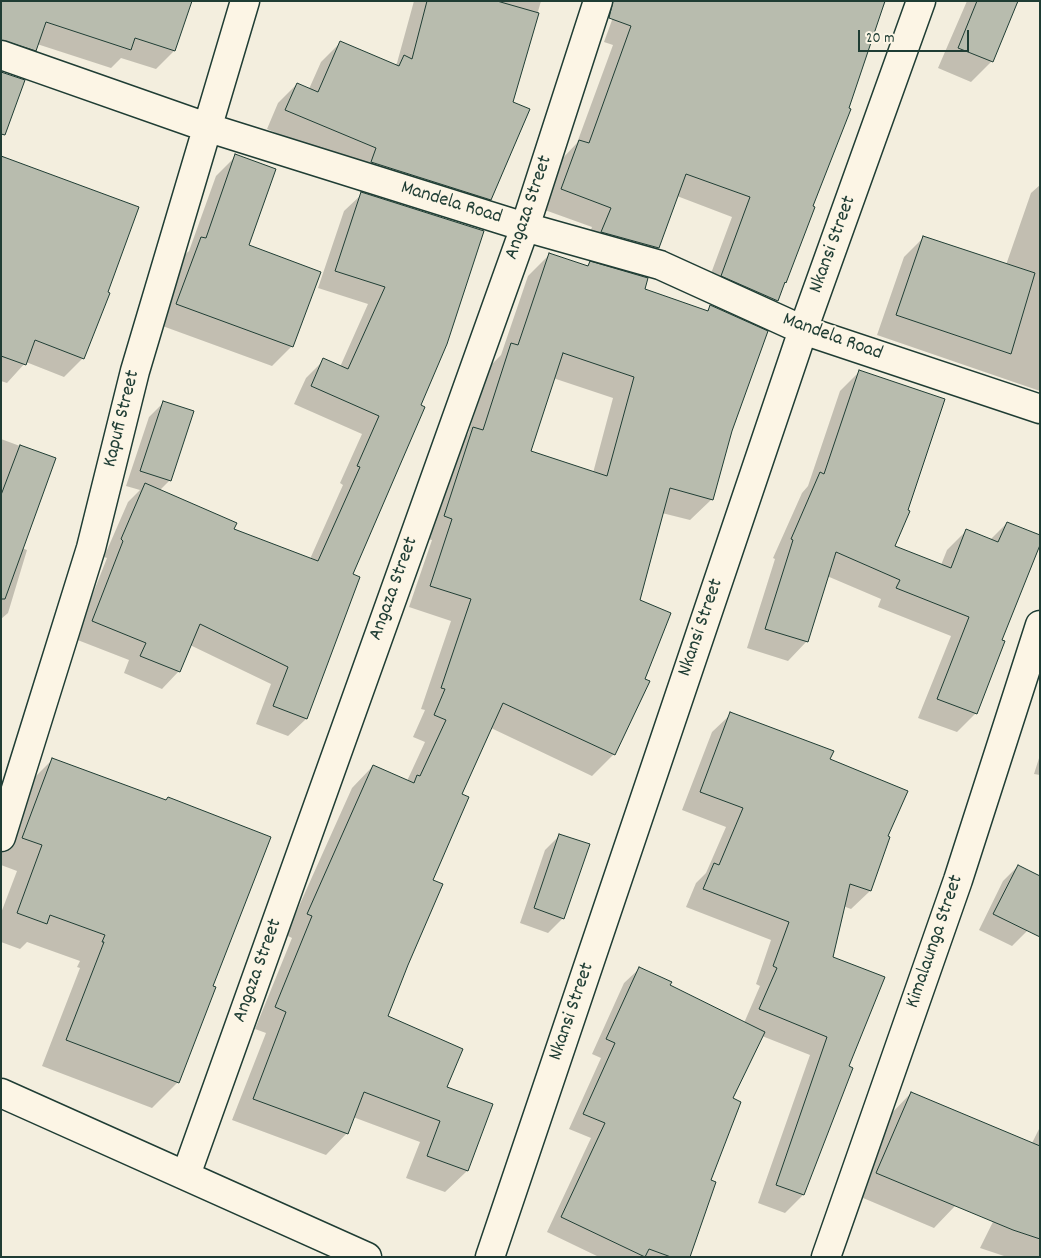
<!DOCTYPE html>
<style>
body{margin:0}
#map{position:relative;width:1041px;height:1258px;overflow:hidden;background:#f3eede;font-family:Dekko,sans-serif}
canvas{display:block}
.frame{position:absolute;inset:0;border:2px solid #1f3d34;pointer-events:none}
.scale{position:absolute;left:858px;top:30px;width:111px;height:22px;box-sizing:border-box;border:2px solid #1f3d34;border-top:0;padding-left:6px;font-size:15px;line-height:18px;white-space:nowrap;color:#1f3d34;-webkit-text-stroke:4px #fcf5e5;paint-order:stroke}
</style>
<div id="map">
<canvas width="1041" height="1258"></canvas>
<div class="frame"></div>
<div class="scale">20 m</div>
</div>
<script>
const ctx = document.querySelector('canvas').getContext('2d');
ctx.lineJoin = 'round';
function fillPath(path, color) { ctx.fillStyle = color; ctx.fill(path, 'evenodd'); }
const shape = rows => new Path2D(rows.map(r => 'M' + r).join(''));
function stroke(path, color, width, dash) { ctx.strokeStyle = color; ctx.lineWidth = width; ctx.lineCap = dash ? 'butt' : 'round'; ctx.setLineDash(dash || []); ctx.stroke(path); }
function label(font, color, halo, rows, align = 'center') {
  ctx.font = font + ' Dekko,sans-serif'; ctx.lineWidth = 4; ctx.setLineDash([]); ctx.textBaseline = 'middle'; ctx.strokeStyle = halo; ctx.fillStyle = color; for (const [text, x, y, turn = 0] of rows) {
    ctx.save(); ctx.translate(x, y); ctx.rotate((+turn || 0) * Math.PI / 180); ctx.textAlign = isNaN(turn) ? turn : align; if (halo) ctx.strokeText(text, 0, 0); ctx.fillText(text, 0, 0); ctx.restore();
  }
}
fillPath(shape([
 [1,1,190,1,174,51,156,69,121,58,111,68,37,44,34,50,16,69,1,63],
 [414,1,541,1,512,103,490,199,471,219,267,129,278,103,297,84,309,89,321,62,341,42,395,66,397,63],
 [619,1,886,1,874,29,785,282,783,285,777,301,758,320,703,295,732,217,677,196,657,248,638,267,583,251,592,227,542,209,561,160,577,143,613,45,604,42],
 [967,1,1019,1,1014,9,991,62,971,82,938,68],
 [236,156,247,246,292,346,272,366,157,324,181,258,189,251,216,176],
 [1,158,83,358,64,377,26,362,7,383,1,381],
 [1040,185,1040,391,877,335,904,257,924,237,1006,265,1031,193],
 [362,194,419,406,351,575,358,578,306,719,288,736,256,724,271,684,190,645,179,671,162,689,124,673,129,660,75,639,107,558,104,557,128,502,140,490,126,486,149,417,164,402,170,480,159,491,233,529,310,559,343,485,340,483,362,434,294,404,306,378,324,360,340,367,368,304,318,288,344,211],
 [550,254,587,266,590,263,644,290,706,311,711,307,731,431,712,499,690,520,662,513,638,601,643,680,648,682,614,754,592,776,491,728,461,795,386,1017,445,1088,492,1105,467,1171,445,1192,406,1178,420,1142,353,1117,347,1133,326,1155,232,1120,266,1033,255,1029,292,938,286,935,352,788,373,766,407,781,425,742,413,737,425,710,421,709,451,621,409,607,432,540,423,538,452,450,468,434,490,366,501,355,528,276],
 [553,378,613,398,593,473,529,452],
 [859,372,893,546,941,565,947,550,966,531,990,540,1007,523,1000,641,976,713,957,732,918,718,951,636,878,607,881,599,827,576,807,641,788,661,747,648,775,559,773,558,802,493,808,486,840,391],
 [1,439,55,459,22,548,27,550,8,613,1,619],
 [731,714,829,760,888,837,870,891,851,909,843,906,832,957,847,1067,803,1195,785,1213,758,1203,810,1055,762,1036,731,1099,689,1257,599,1257,547,1232,591,1138,569,1129,601,1058,592,1054,624,983,639,969,669,986,744,1023,760,986,756,984,771,940,686,907,696,883,706,873,726,827,682,810,712,732],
 [1040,755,1040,775,1034,774],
 [53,759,212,986,215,988,178,1082,152,1108,42,1066,80,968,77,967,80,961,27,942,20,949,1,942,1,913,17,871,1,865,1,854,27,785],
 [560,835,563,918,548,933,520,923,545,850],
 [1018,866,1040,905,1027,931,1012,946,979,930,1003,881],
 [911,1093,990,1126,955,1206,934,1228,856,1195,890,1115],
 [1040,1127,1040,1257,1007,1257,980,1248]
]), '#0003');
const building = shape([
 [1,1,192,1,175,51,135,38,131,50,46,22,36,51,1,40,1,1],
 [427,1,497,1,539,13,513,102,530,109,491,200,371,162,376,148,285,110,297,83,318,92,340,41,399,66,404,55,412,59,427,1],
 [613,1,885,1,849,108,851,109,813,206,815,207,786,283,785,282,778,301,721,276,750,197,686,174,659,248,601,232,611,208,561,189,579,140,589,143,631,26,609,18,613,1],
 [977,1,1018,1,993,62,958,48,977,1],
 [1,72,25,80,5,135,1,134,1,72],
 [235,154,276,169,249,245,321,272,293,347,176,304,201,237,206,238,235,154],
 [1,156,139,207,108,292,110,293,84,359,35,340,26,365,1,356,1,156],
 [361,192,484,231,447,344,421,405,425,407,353,574,360,577,307,719,273,706,288,667,200,624,180,672,140,656,146,643,92,621,123,541,121,539,145,483,237,523,234,529,318,561,360,467,357,466,379,416,311,386,323,358,348,369,385,287,335,271,361,192],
 [923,236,1035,273,1011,354,896,315,923,236],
 [549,253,588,266,590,261,648,278,645,289,708,311,710,305,768,331,732,431,713,500,670,488,640,600,671,613,645,679,650,681,615,755,503,703,462,794,469,797,433,880,443,884,408,965,388,1016,463,1049,447,1087,493,1104,468,1171,427,1156,440,1121,364,1092,348,1134,253,1099,286,1012,275,1007,312,916,307,914,373,765,414,783,417,775,420,776,446,720,434,715,445,689,441,688,471,599,430,586,452,519,444,516,473,427,483,430,511,343,518,345,549,253],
 [563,353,634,377,607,476,531,451,563,353],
 [859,370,945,399,908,510,910,511,895,546,951,568,966,529,998,542,1007,522,1040,535,1040,545,1002,640,1005,641,977,714,937,699,969,617,896,588,900,580,836,552,808,642,765,629,793,540,791,539,820,472,824,474,859,370],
 [163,401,194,411,171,481,140,471,163,401],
 [20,445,56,458,5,599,1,599,1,495,20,445],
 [730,712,834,751,830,759,908,791,888,836,890,837,871,891,850,884,833,957,885,977,849,1066,853,1068,804,1195,776,1185,827,1037,759,1009,777,968,773,966,789,922,703,889,714,863,719,865,743,808,700,792,730,712],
 [52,758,166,800,168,797,271,837,213,986,216,987,179,1083,66,1040,104,942,102,942,105,935,50,915,47,924,17,913,42,845,22,838,52,758],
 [559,834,590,844,564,919,534,908,559,834],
 [1018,865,1040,876,1040,937,993,914,1018,865],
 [639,967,672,982,670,985,765,1032,733,1098,741,1102,711,1180,716,1182,690,1257,671,1257,649,1249,645,1257,561,1217,605,1123,583,1114,615,1043,606,1039,639,967],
 [911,1092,1040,1146,1040,1239,1013,1230,876,1173,911,1092]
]);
fillPath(building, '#b8bcae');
stroke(building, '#1f3d34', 1);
const minor = shape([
 [1,55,209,128,525,227,660,265,803,330,1040,409],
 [1,837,91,548,135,371,245,1],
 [1,1093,367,1257],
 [186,1175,525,227,598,1],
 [490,1257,803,330,921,1],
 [826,1257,958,880,1040,625]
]);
stroke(minor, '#1f3d34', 31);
stroke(minor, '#fcf5e5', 28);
label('20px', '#1f3d34', '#fcf5e5', [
 ["Mandela Road",451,204,17],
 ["Angaza Street",530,208,-71],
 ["Nkansi Street",834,245,-70],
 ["Mandela Road",832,338,20],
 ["Kapufi Street",123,419,-76],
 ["Angaza Street",395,589,-70],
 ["Nkansi Street",702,628,-71],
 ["Kimalaunga Street",936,942,-71],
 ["Angaza Street",259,971,-70],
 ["Nkansi Street",573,1012,-71]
]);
</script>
